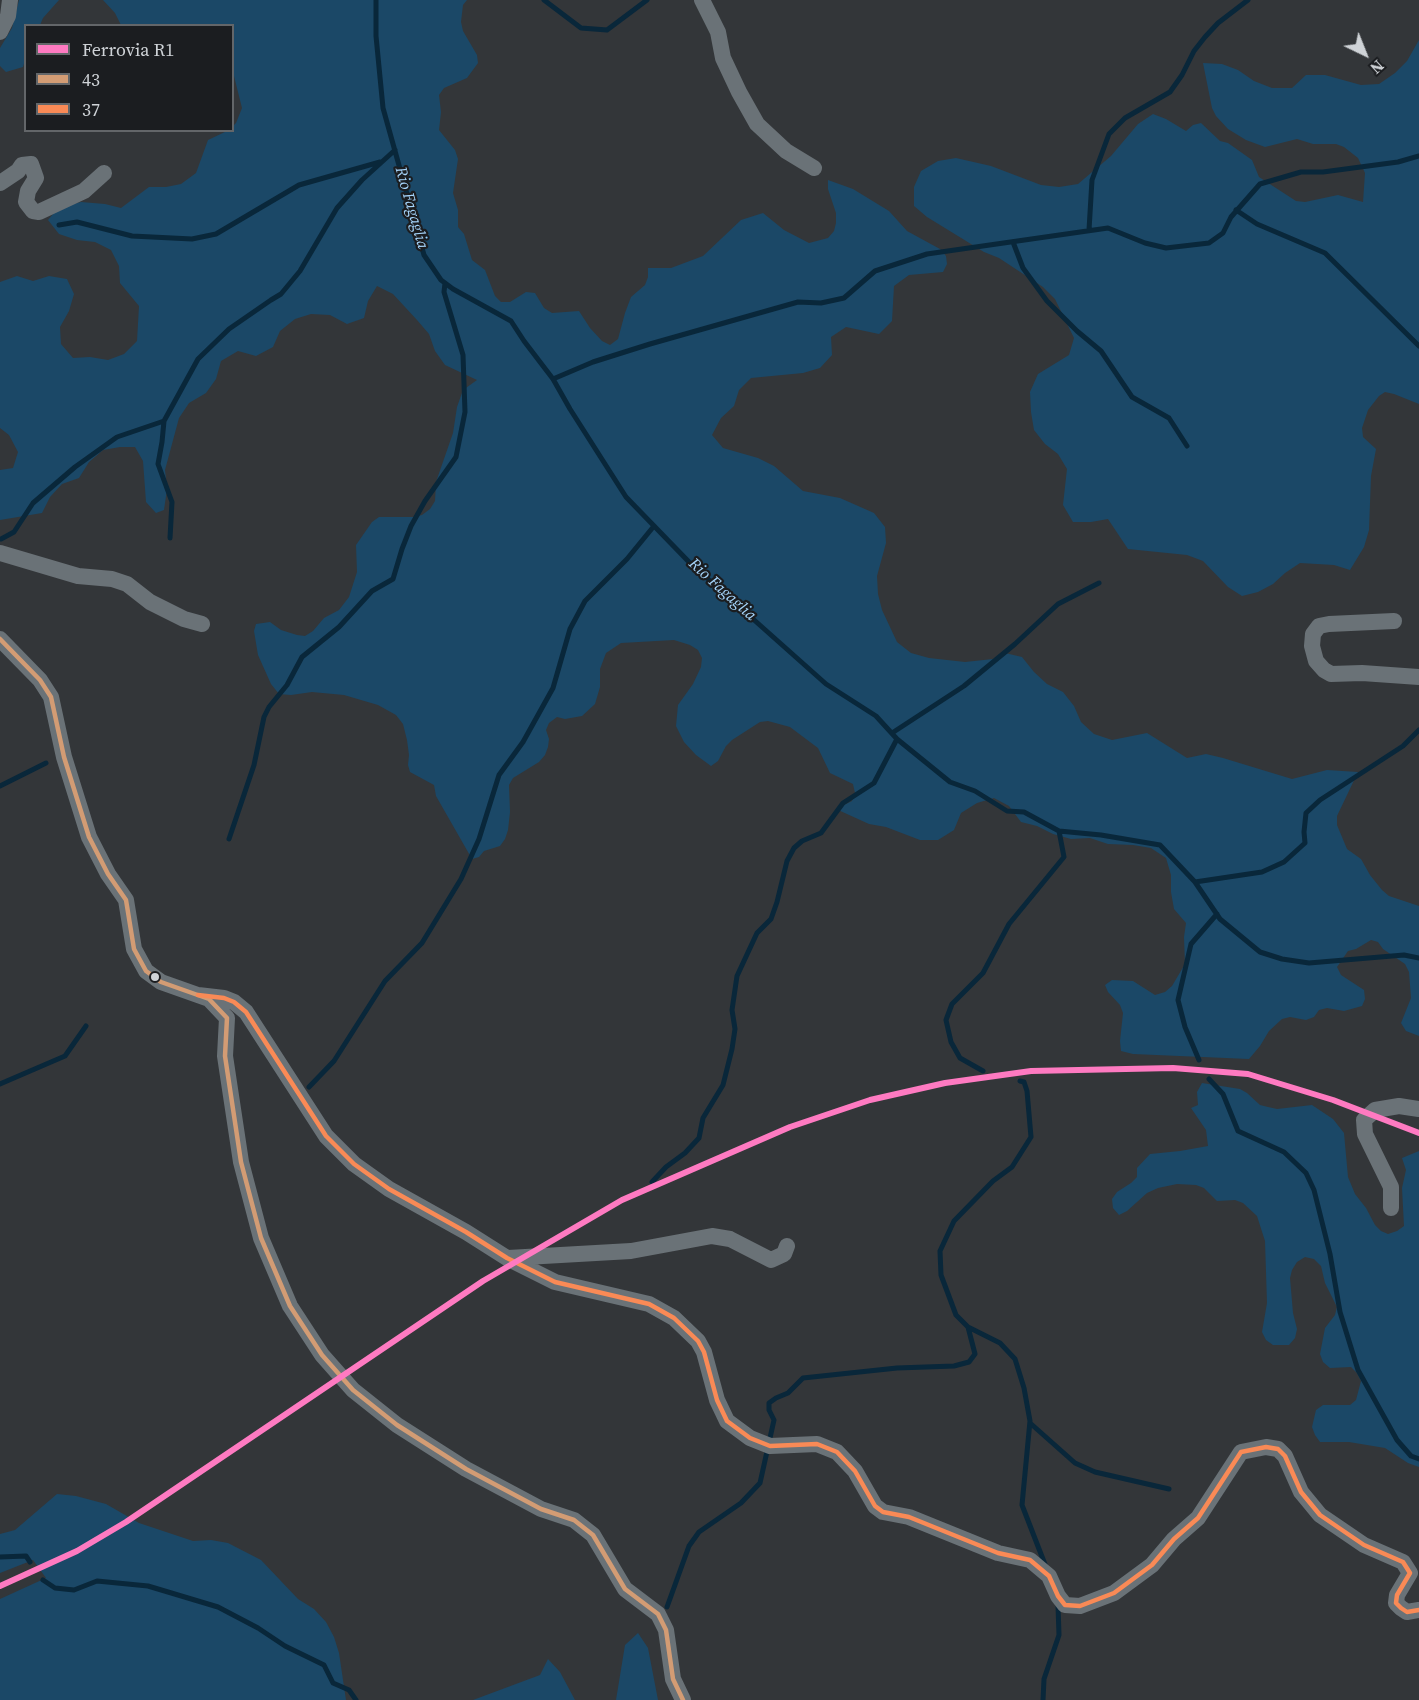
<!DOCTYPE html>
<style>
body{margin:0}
#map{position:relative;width:1419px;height:1700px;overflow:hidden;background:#333639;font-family:"Source Serif 4",serif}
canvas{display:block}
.legend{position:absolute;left:24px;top:24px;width:210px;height:108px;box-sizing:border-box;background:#1b1d20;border:2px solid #636669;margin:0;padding:8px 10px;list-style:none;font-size:18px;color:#cfd3d7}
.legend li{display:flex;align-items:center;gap:12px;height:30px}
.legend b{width:30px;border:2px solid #636669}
.north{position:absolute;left:1335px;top:24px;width:60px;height:60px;-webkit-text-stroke:4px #1b1d20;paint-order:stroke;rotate:137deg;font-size:16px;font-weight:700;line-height:24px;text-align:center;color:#cfd3d7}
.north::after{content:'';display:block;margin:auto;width:21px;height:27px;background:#cfd3d7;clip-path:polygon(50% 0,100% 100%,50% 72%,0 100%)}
</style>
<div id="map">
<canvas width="1419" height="1700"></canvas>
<ul class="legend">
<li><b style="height:8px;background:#fe7ac1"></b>Ferrovia R1</li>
<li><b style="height:8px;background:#d39c74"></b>43</li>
<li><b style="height:8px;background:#f98a56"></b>37</li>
</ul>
<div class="north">N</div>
</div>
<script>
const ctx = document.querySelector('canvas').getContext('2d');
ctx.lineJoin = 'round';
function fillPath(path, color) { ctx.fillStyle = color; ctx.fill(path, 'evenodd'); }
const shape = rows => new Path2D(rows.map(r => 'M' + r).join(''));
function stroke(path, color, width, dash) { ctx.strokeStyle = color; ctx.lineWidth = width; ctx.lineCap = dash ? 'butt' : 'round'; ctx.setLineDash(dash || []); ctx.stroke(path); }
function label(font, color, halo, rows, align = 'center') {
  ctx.font = font + ' "Source Serif 4",serif'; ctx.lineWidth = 4.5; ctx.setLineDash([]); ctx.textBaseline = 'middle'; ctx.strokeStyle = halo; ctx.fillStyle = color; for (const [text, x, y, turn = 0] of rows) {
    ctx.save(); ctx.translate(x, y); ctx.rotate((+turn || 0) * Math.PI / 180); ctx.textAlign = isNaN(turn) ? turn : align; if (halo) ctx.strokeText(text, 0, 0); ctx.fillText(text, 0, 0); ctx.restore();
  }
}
fillPath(shape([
 [19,0,59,0,43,18,40,25,26,26,25,60,23,67,6,72,0,66,0,48,12,28],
 [103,0,467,0,463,5,461,22,463,31,477,55,478,63,467,78,444,88,439,95,441,112,439,130,455,150,458,159,453,193,458,210,458,227,464,234,472,260,485,270,495,296,501,302,510,302,526,292,535,293,544,308,552,313,579,311,590,328,602,341,610,345,618,339,625,313,631,297,645,285,648,277,648,268,671,268,703,256,741,220,763,213,784,230,809,243,828,238,834,231,836,223,836,213,828,189,828,180,853,189,889,211,907,231,940,249,946,256,947,264,943,272,909,275,894,286,892,321,879,334,846,327,831,337,832,355,820,368,803,373,751,378,739,390,734,406,721,418,712,435,723,448,758,458,774,466,803,491,840,498,874,513,885,527,886,543,877,576,878,594,882,610,897,642,911,653,929,658,965,662,993,659,1005,653,1022,657,1034,672,1047,684,1063,692,1074,706,1081,722,1094,734,1112,740,1147,733,1187,758,1206,754,1223,758,1292,779,1327,770,1358,772,1337,816,1337,825,1347,849,1361,859,1370,875,1382,890,1389,896,1419,906,1419,1036,1406,1031,1401,1023,1411,998,1409,972,1405,964,1383,949,1378,942,1371,940,1356,949,1348,951,1337,967,1341,975,1364,990,1365,999,1362,1006,1344,1011,1327,1008,1319,1010,1314,1017,1306,1020,1290,1017,1282,1019,1269,1031,1260,1046,1249,1059,1133,1054,1121,1051,1120,1041,1123,1013,1120,1005,1108,992,1105,985,1112,980,1133,981,1155,995,1165,992,1172,986,1185,964,1184,937,1186,923,1174,909,1171,892,1171,875,1166,858,1151,848,1133,845,1108,844,1090,838,1071,839,1053,834,1037,826,1021,822,1009,806,994,798,977,803,961,813,954,830,938,840,920,840,886,827,869,824,836,809,852,801,855,793,853,784,830,773,818,748,790,727,768,721,760,722,732,740,726,746,718,761,711,766,696,755,684,742,676,726,678,705,693,684,701,667,702,658,698,650,690,645,674,640,621,643,606,653,600,669,600,687,595,704,582,716,565,719,557,717,549,723,546,730,549,739,548,747,545,755,539,762,513,778,509,785,510,812,508,830,505,839,500,846,484,851,479,857,472,859,436,796,434,785,410,772,408,765,409,755,407,740,403,724,396,715,378,705,344,695,312,692,291,695,279,694,271,684,258,655,254,631,256,624,270,622,281,630,297,635,305,636,313,631,324,618,339,610,349,597,357,572,356,545,372,522,379,517,414,517,422,515,430,509,435,501,436,482,453,433,457,407,463,390,477,380,445,365,435,351,429,334,417,320,393,294,377,286,368,301,364,318,347,324,330,315,311,314,295,319,280,331,273,347,256,356,238,351,221,361,216,379,206,393,189,403,179,418,165,470,167,489,164,510,156,513,146,502,143,461,135,447,120,447,103,450,89,462,79,478,62,484,50,497,42,513,0,520,0,470,13,468,18,452,9,435,0,428,0,282,17,276,33,281,49,276,67,279,74,294,69,311,60,327,61,344,73,358,90,357,108,360,124,354,137,341,139,306,120,283,119,266,111,250,95,242,77,240,59,234,48,220,58,208,81,202,105,204,121,208,149,187,166,187,181,184,196,173,208,140,227,131,232,130,233,126,236,123,242,108,233,72,232,26,121,25,115,13],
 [1419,40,1419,404,1394,394,1385,392,1379,396,1368,410,1362,428,1363,437,1376,449,1371,476,1369,530,1364,547,1350,570,1334,565,1300,563,1285,573,1273,584,1258,592,1242,596,1228,587,1203,561,1187,555,1128,549,1108,519,1091,522,1073,522,1063,505,1067,469,1058,454,1045,444,1034,430,1031,412,1030,392,1038,374,1069,355,1074,338,1055,299,1043,287,999,258,984,252,927,217,914,206,914,187,921,171,938,161,956,158,991,166,1041,185,1059,187,1078,184,1111,156,1138,124,1153,114,1166,119,1186,131,1193,125,1201,123,1220,141,1228,143,1252,160,1259,177,1296,201,1305,202,1338,195,1363,202,1365,173,1358,158,1344,147,1336,144,1313,144,1297,139,1265,147,1246,140,1228,129,1216,116,1212,108,1203,63,1222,64,1238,70,1254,81,1272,88,1292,88,1306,75,1325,75,1361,85,1379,84,1395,73,1407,61],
 [1202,1083,1240,1089,1247,1093,1260,1105,1268,1107,1277,1109,1312,1105,1333,1119,1344,1133,1348,1177,1355,1194,1366,1208,1375,1225,1381,1231,1388,1234,1397,1231,1404,1226,1402,1188,1406,1170,1402,1158,1419,1151,1419,1467,1408,1463,1385,1448,1349,1442,1320,1442,1315,1435,1312,1427,1316,1410,1323,1405,1350,1405,1356,1400,1361,1381,1357,1373,1351,1367,1330,1368,1323,1362,1320,1354,1325,1328,1335,1315,1337,1307,1325,1283,1321,1266,1314,1259,1305,1257,1297,1262,1292,1270,1290,1278,1293,1313,1297,1329,1295,1338,1289,1345,1273,1345,1266,1340,1262,1332,1267,1303,1265,1241,1257,1216,1243,1203,1235,1200,1217,1201,1204,1188,1196,1185,1177,1184,1158,1188,1147,1193,1127,1211,1119,1215,1113,1208,1112,1199,1117,1192,1131,1183,1137,1177,1137,1168,1150,1154,1180,1151,1208,1146,1206,1130,1191,1108,1198,1105,1197,1092],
 [57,1494,76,1496,106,1504,139,1523,193,1541,211,1540,228,1543,261,1560,298,1599,314,1609,326,1622,334,1637,339,1653,346,1700,0,1700,0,1599,46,1578,33,1560,0,1573,0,1534,15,1530],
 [638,1633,648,1648,658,1700,616,1700,625,1645],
 [548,1659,560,1672,575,1700,473,1700,540,1675]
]), '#1b4867');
stroke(shape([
 [376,0,376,36,383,108,424,255,441,280,453,289,511,321,524,341,553,379,570,409,626,497,689,562,826,684,876,716,897,739,950,782,975,791,1007,811,1024,812,1059,831,1064,857,1009,924,983,973,952,1004,946,1020,951,1042,960,1058,983,1071],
 [544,0,581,28,607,30,647,0],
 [1236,210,1257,224,1325,253,1419,346],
 [59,225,77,222,132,236,192,239,216,234,299,185,380,162],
 [1089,230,1092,180,1109,134,1125,118,1170,92,1182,75,1194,51,1205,37,1218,23,1248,0],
 [1013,242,1023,268,1047,301,1077,331,1101,351,1132,397,1169,418,1187,446],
 [553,379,593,362,650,344,798,302,821,303,844,298,875,271,927,254,1108,228,1145,243,1166,248,1209,243,1223,233,1231,217,1260,184,1301,172,1323,172,1398,162,1419,156],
 [164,421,162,442,158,464,172,502,170,538],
 [1,539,14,532,33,503,75,467,117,437,164,421,198,359,229,329,271,300,281,294,300,271,337,208,362,180,395,150],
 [892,733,964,686,1015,644,1058,604,1099,583],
 [0,786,46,763],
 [1059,831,1101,835,1160,845,1195,882,1220,919,1260,952,1282,959,1309,963,1404,955,1419,958],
 [229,839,254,765,264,717,269,707,287,685,302,657,339,627,372,591,393,579,402,549,411,526,425,501,456,457,465,412,463,355,444,292,445,283],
 [1195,882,1262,872,1284,862,1305,843,1304,832,1306,813,1320,800,1403,746,1419,730],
 [1199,1060,1185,1027,1178,1000,1191,944,1217,914],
 [1209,1079,1223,1094,1238,1131,1284,1152,1306,1173,1314,1190,1330,1254,1340,1312,1358,1370,1397,1440,1411,1456,1419,1459],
 [1020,1081,1024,1082,1027,1091,1031,1137,1012,1167,993,1181,954,1221,940,1251,941,1275,956,1315,968,1327,1000,1343,1015,1359,1024,1388,1030,1421,1022,1505,1046,1567],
 [0,1084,65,1056,86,1026],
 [309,1087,334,1061,385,981,422,943,461,879,479,839,499,775,523,742,553,688,570,629,585,601,627,559,654,526],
 [652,1182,666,1167,685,1153,699,1138,703,1118,723,1085,732,1049,735,1029,732,1010,737,976,757,933,771,919,777,902,787,861,794,848,802,841,821,833,843,803,874,783,897,739],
 [1030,1423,1075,1463,1095,1472,1169,1489],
 [0,1557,26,1556,30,1562],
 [43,1580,55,1588,74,1590,97,1581,148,1586,218,1607,258,1628,285,1646,324,1665,333,1683,349,1690,356,1700],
 [667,1607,689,1546,699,1532,741,1503,760,1483,774,1420,769,1410,769,1403,776,1398,788,1393,803,1378,897,1368,954,1366,969,1362,975,1354,968,1327],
 [1043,1700,1044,1679,1059,1635,1058,1605]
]), '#09273a', 5);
stroke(shape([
 [702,0,718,32,723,58,739,92,757,124,786,151,814,168],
 [0,32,8,16,10,0],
 [0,183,18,171,22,165,31,164,36,178,28,191,26,202,33,211,39,212,84,191,104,173],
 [0,553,78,576,112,579,127,584,150,602,184,619,202,624],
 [1394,621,1329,624,1319,626,1313,634,1312,646,1316,661,1324,670,1331,674,1362,673,1419,677],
 [0,639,40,680,51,697,64,757,89,837,108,874,126,900,134,949,146,971,161,982,209,999,227,1018,225,1056,241,1162,261,1238,290,1306,322,1355,353,1390,397,1425,466,1469,541,1509,574,1520,593,1535,625,1589,658,1614,666,1630,673,1679,683,1700],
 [198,995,224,998,234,1002,246,1012,326,1136,354,1164,389,1189,466,1232,507,1258,555,1282,649,1304,674,1318,698,1341,704,1352,717,1400,727,1421,750,1438,770,1446,817,1444,837,1452,855,1471,875,1506,883,1512,909,1517,998,1553,1030,1560,1049,1576,1058,1596,1065,1605,1080,1606,1114,1593,1152,1565,1174,1539,1198,1518,1241,1452,1266,1447,1278,1449,1285,1456,1301,1492,1320,1515,1364,1545,1403,1562,1410,1573,1397,1595,1396,1603,1401,1608,1407,1612,1419,1610],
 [1391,1208,1391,1187,1365,1134,1364,1120,1375,1110,1399,1106,1419,1109],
 [508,1258,631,1251,712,1236,730,1239,771,1260,784,1254,787,1246]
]), '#6a7277', 16);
stroke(shape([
 [0,639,40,680,51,697,64,757,89,837,108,874,126,900,134,949,146,971,161,982,209,999,227,1018,225,1056,241,1162,261,1238,290,1306,322,1355,353,1390,397,1425,466,1469,541,1509,574,1520,593,1535,625,1589,658,1614,666,1630,673,1679,683,1700]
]), '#d39c74', 4.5);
stroke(shape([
 [198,995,224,998,234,1002,246,1012,326,1136,354,1164,389,1189,466,1232,507,1258,555,1282,649,1304,674,1318,698,1341,704,1352,717,1400,727,1421,750,1438,770,1446,817,1444,837,1452,855,1471,875,1506,883,1512,909,1517,998,1553,1030,1560,1049,1576,1058,1596,1065,1605,1080,1606,1114,1593,1152,1565,1174,1539,1198,1518,1241,1452,1266,1447,1278,1449,1285,1456,1301,1492,1320,1515,1364,1545,1403,1562,1410,1573,1397,1595,1396,1603,1401,1608,1407,1612,1419,1610]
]), '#f98a56', 4.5);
stroke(shape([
 [0,1586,77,1551,126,1522,483,1281,622,1200,790,1127,870,1100,945,1083,1031,1071,1173,1068,1248,1074,1333,1100,1419,1133]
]), '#fe7ac1', 6);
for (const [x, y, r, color] of [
 [155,977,5,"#cfd3d7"]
]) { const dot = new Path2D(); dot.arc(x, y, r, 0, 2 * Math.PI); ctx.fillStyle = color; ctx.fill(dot); stroke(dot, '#1b1d20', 2); }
label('italic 16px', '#a5d4fa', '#1b1d20', [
 ["Rio Fagaglia",411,208,74],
 ["Rio Fagaglia",722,590,42]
]);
</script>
